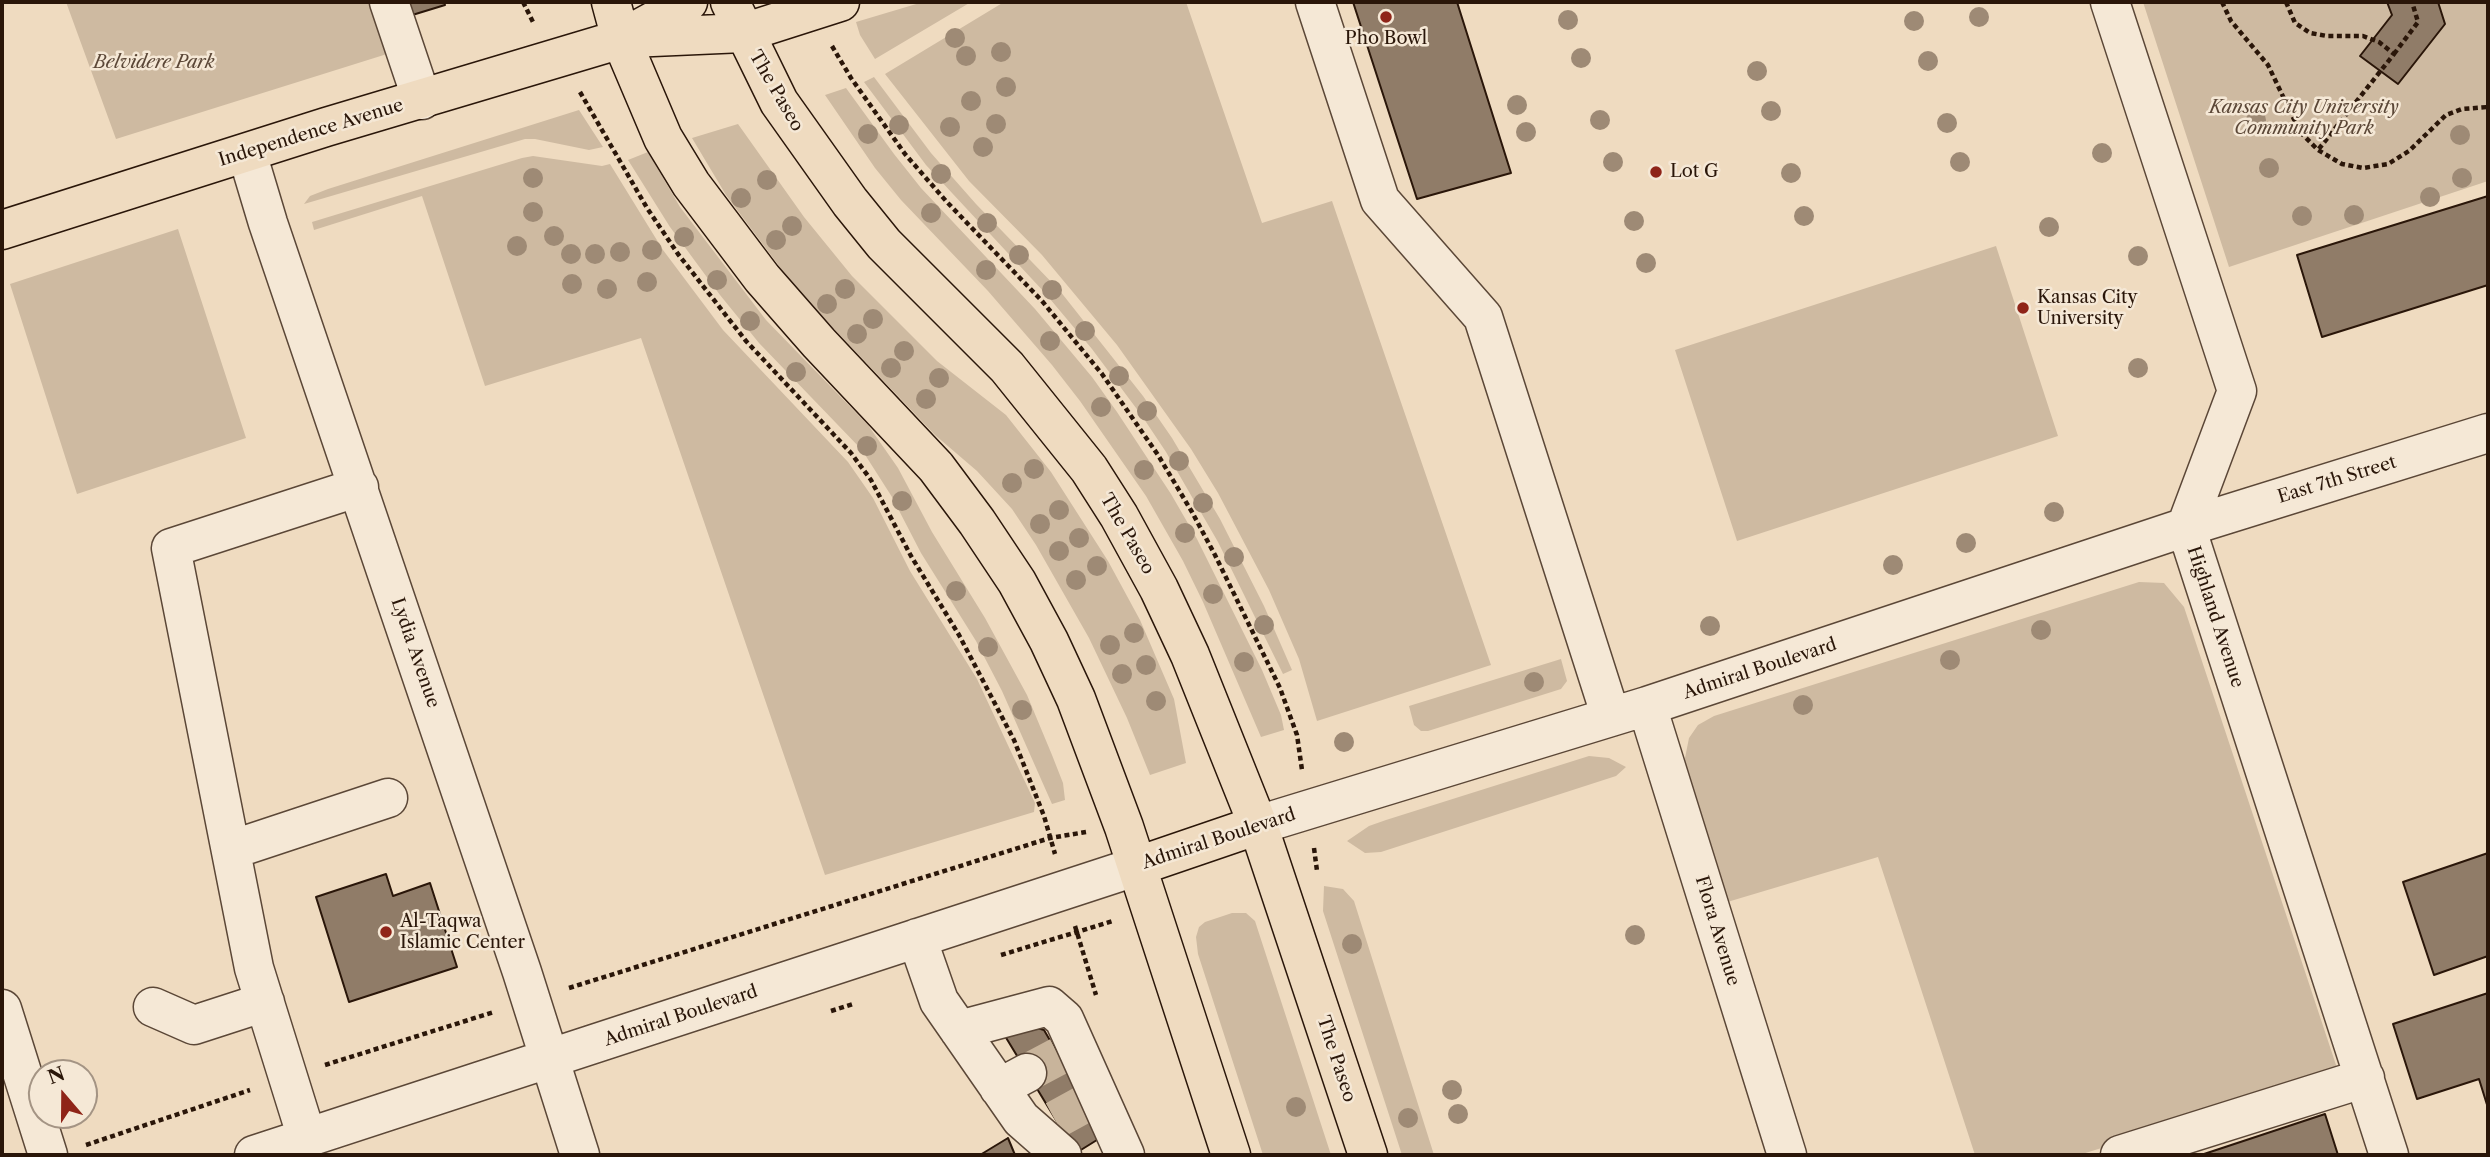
<!DOCTYPE html>
<style>
body{margin:0}
#map{position:relative;width:2490px;height:1157px;overflow:hidden;background:#efdbc0;font-family:"Libre Caslon Text",serif}
canvas{display:block}
.frame{position:absolute;inset:0;border:4px solid #2a1609;pointer-events:none}
.north{position:absolute;left:28px;top:1059px;width:70px;height:70px;box-sizing:border-box;background:#f5e8d6;border:2px solid #a49484;border-radius:50%;rotate:340deg;font-size:19px;font-weight:700;line-height:28px;text-align:center;color:#2a1609}
.north::after{content:'';display:block;margin:auto;width:24px;height:32px;background:#8f2418;clip-path:polygon(50% 0,100% 100%,50% 72%,0 100%)}
</style>
<div id="map">
<canvas width="2490" height="1157"></canvas>
<div class="frame"></div>
<div class="north">N</div>
</div>
<script>
const ctx = document.querySelector('canvas').getContext('2d');
ctx.lineJoin = 'round';
function fillPath(path, color) { ctx.fillStyle = color; ctx.fill(path, 'evenodd'); }
const shape = rows => new Path2D(rows.map(r => 'M' + r).join(''));
function stroke(path, color, width, dash) { ctx.strokeStyle = color; ctx.lineWidth = width; ctx.lineCap = dash ? 'butt' : 'round'; ctx.setLineDash(dash || []); ctx.stroke(path); }
function label(font, color, halo, rows, align = 'center') {
  ctx.font = font + ' "Libre Caslon Text",serif'; ctx.lineWidth = 5; ctx.setLineDash([]); ctx.textBaseline = 'middle'; ctx.strokeStyle = halo; ctx.fillStyle = color; for (const [text, x, y, turn = 0] of rows) {
    ctx.save(); ctx.translate(x, y); ctx.rotate((+turn || 0) * Math.PI / 180); ctx.textAlign = isNaN(turn) ? turn : align; if (halo) ctx.strokeText(text, 0, 0); ctx.fillText(text, 0, 0); ctx.restore();
  }
}
fillPath(shape([
 [66,2,371,2,387,54,116,139],
 [923,2,971,2,875,59,860,35,856,22],
 [1004,2,1186,2,1262,223,1332,201,1491,665,1317,721,1299,659,1269,590,1218,493,1191,449,1117,345,1042,255,969,181,885,74],
 [2143,2,2488,2,2488,181,2229,267],
 [874,77,931,153,976,204,1060,291,1143,396,1172,438,1220,519,1264,606,1292,670,1283,674,1218,542,1166,452,1142,416,1092,349,1045,293,926,165,864,82],
 [846,88,894,154,921,188,1035,309,1092,377,1117,412,1171,494,1197,539,1262,670,1281,715,1284,730,1261,737,1203,602,1183,561,1146,496,1080,401,1052,365,988,291,901,200,875,168,825,95],
 [579,110,603,147,589,150,535,139,525,139,304,204,310,196,328,189],
 [738,124,804,217,852,276,937,361,1006,415,1051,472,1108,561,1140,620,1174,699,1186,763,1150,775,1127,718,1089,638,1036,545,1012,509,977,471,935,435,813,307,788,278,726,195,692,138],
 [648,152,680,207,766,320,868,425,898,468,932,532,985,618,1027,695,1052,755,1063,783,1065,800,1052,804,1002,691,976,641,921,553,892,497,862,450,759,343,720,295,670,227,628,160],
 [533,156,602,166,610,164,663,250,723,330,848,462,873,498,910,571,977,679,1035,803,1034,812,825,875,641,338,485,386,422,196,314,230,312,222,522,158],
 [178,229,246,438,77,494,10,284],
 [1996,246,2058,436,1737,541,1675,350],
 [2139,582,2164,583,2184,607,2339,1074,2079,1155,1975,1155,1878,857,1724,903,1683,768,1689,738,1698,725,1714,716],
 [1561,659,1567,681,1561,689,1428,731,1421,731,1414,725,1409,706],
 [1589,756,1609,758,1626,767,1616,776,1381,852,1365,853,1347,841,1369,826,1386,820],
 [1324,886,1343,889,1354,901,1434,1155,1402,1155,1323,911],
 [1232,913,1246,913,1255,921,1331,1155,1263,1155,1198,954,1196,937,1199,927,1205,922]
]), '#cebaa1');
const building = shape([
 [405,2,444,2,445,5,409,16,405,2],
 [1353,2,1457,2,1511,173,1417,199,1353,2],
 [2387,2,2438,2,2445,24,2398,84,2360,56,2392,15,2387,2],
 [2488,196,2488,285,2322,337,2297,255,2488,196],
 [2488,853,2488,956,2434,975,2403,882,2488,853],
 [386,874,393,896,430,883,457,967,349,1002,316,897,386,874],
 [2488,993,2488,1108,2479,1079,2417,1099,2393,1024,2488,993],
 [1027,1025,1044,1030,1105,1135,1076,1153,1005,1036,1027,1025],
 [2325,1114,2338,1155,2201,1155,2325,1114],
 [1008,1138,1015,1155,980,1155,1008,1138]
]);
fillPath(building, '#907c68');
stroke(building, '#2a1609', 2);
stroke(shape([
 [1027,1073,1059,1056],
 [1055,1120,1086,1103]
]), '#c8b49b', 38, [38, 19]);
const minor = shape([
 [389,2,422,100],
 [1315,2,1380,200,1483,317,1611,717],
 [2110,2,2237,391,2186,527,2389,1155],
 [247,153,268,223,522,972,580,1155],
 [1647,706,1787,1155],
 [1258,825,1647,706,2186,527,2488,433],
 [231,850,388,798],
 [917,938,939,1001,1021,1119,1062,1155],
 [153,1007,194,1025,265,1002],
 [2,1009,48,1155],
 [959,1030,1049,1006,1064,1019,1125,1155],
 [999,1088,1027,1073],
 [307,1138,254,968,171,548,359,487],
 [254,1155,1138,866],
 [2120,1155,2365,1078]
]);
const major = shape([
 [611,2,621,39,663,138,691,184,762,278,819,343,936,467,977,522,1017,582,1049,641,1076,699,1124,827,1231,1155],
 [730,2,779,102,850,202,884,244,1007,367,1089,469,1119,516,1159,589,1190,655,1258,825,1368,1155],
 [630,38,743,33,840,2],
 [2,230,326,127,621,39,688,2],
 [1138,866,1258,825]
]);
stroke(minor, '#5b4737', 41);
stroke(major, '#2a1609', 41);
stroke(shape([
 [523,2,534,24],
 [2222,2,2231,21,2268,65,2300,132,2318,150,2342,164,2363,168,2388,164,2409,151,2446,115,2462,109,2488,107],
 [2286,2,2295,23,2310,33,2327,36,2363,36,2379,42,2394,54,2318,150],
 [832,46,851,78,905,154,946,201,1042,301,1102,374,1158,455,1192,512,1215,555,1280,688,1297,735,1302,770],
 [2394,54,2418,22,2412,2],
 [580,92,647,208,678,254,746,341,851,453,871,480,911,556,959,635,1014,740,1044,816,1055,854],
 [1314,848,1317,871],
 [1075,926,1096,995],
 [1001,955,1113,921],
 [569,988,1050,838,1086,832],
 [831,1011,853,1004],
 [325,1065,494,1012],
 [86,1145,250,1090]
]), '#2a1609', 4.5, [5, 3.5]);
stroke(minor, '#f5e8d6', 38);
stroke(major, '#efdbc0', 38);
ctx.fillStyle = '#9e8a75';
for (const [x, y] of [
 [1979,17],
 [1568,20],
 [1914,21],
 [955,38],
 [1001,52],
 [966,56],
 [1581,58],
 [1928,61],
 [1757,71],
 [1006,87],
 [971,101],
 [1517,105],
 [1771,111],
 [1600,120],
 [2256,120],
 [1947,123],
 [996,124],
 [899,125],
 [950,127],
 [1526,132],
 [868,134],
 [2460,135],
 [983,147],
 [2102,153],
 [1613,162],
 [1960,162],
 [2269,168],
 [1791,173],
 [941,174],
 [533,178],
 [2462,178],
 [767,180],
 [2430,197],
 [741,198],
 [533,212],
 [931,213],
 [2354,215],
 [1804,216],
 [2302,216],
 [1634,221],
 [987,223],
 [792,226],
 [2049,227],
 [554,236],
 [684,237],
 [776,240],
 [517,246],
 [652,250],
 [620,252],
 [571,254],
 [595,254],
 [1019,255],
 [2138,256],
 [1646,263],
 [986,270],
 [717,280],
 [647,282],
 [572,284],
 [607,289],
 [845,289],
 [1052,290],
 [827,304],
 [873,319],
 [750,321],
 [1085,331],
 [857,334],
 [1050,341],
 [904,351],
 [891,368],
 [2138,368],
 [796,372],
 [1119,376],
 [939,378],
 [926,399],
 [1101,407],
 [1147,411],
 [867,446],
 [1179,461],
 [1034,469],
 [1144,470],
 [1012,483],
 [902,501],
 [1203,503],
 [1059,510],
 [2054,512],
 [1040,524],
 [1185,533],
 [1079,538],
 [1966,543],
 [1059,551],
 [1234,557],
 [1893,565],
 [1097,566],
 [1076,580],
 [956,591],
 [1213,594],
 [1264,625],
 [1710,626],
 [2041,630],
 [1134,633],
 [1110,645],
 [988,647],
 [1950,660],
 [1244,662],
 [1146,665],
 [1122,674],
 [1534,682],
 [1156,701],
 [1803,705],
 [1022,710],
 [1344,742],
 [1635,935],
 [1352,944],
 [1452,1090],
 [1296,1107],
 [1458,1114],
 [1408,1118]
]) { ctx.beginPath(); ctx.arc(x, y, 10, 0, 2 * Math.PI); ctx.fill(); }
for (const [x, y, r, color] of [
 [1386,17,7,"#8f2418"],
 [1656,172,7,"#8f2418"],
 [2023,308,7,"#8f2418"],
 [386,932,7,"#8f2418"]
]) { const dot = new Path2D(); dot.arc(x, y, r, 0, 2 * Math.PI); ctx.fillStyle = color; ctx.fill(dot); stroke(dot, '#f5e8d6', 2.5); }
label('18px', '#2a1609', '#f5e8d6', [
 ["Pho Bowl",1386,39,"center"],
 ["Lot G",1670,172],
 ["Kansas City",2037,298],
 ["University",2037,319],
 ["Al-Taqwa",400,922],
 ["Islamic Center",400,943]
], 'left');
label('italic 18px', '#5b4737', '#f5e8d6', [
 ["Belvidere Park",154,63],
 ["Kansas City University",2304,108],
 ["Community Park",2304,129]
]);
label('18px', '#2a1609', '#f5e8d6', [
 ["The Paseo",776,91,60],
 ["Independence Avenue",311,133,-17],
 ["East 7th Street",2337,480,-17],
 ["The Paseo",1127,534,60],
 ["Highland Avenue",2215,617,72],
 ["Lydia Avenue",415,653,71],
 ["Admiral Boulevard",1760,669,-18],
 ["Admiral Boulevard",1219,839,-18],
 ["Flora Avenue",1717,931,73],
 ["Admiral Boulevard",681,1016,-18],
 ["The Paseo",1336,1059,72]
]);
</script>
